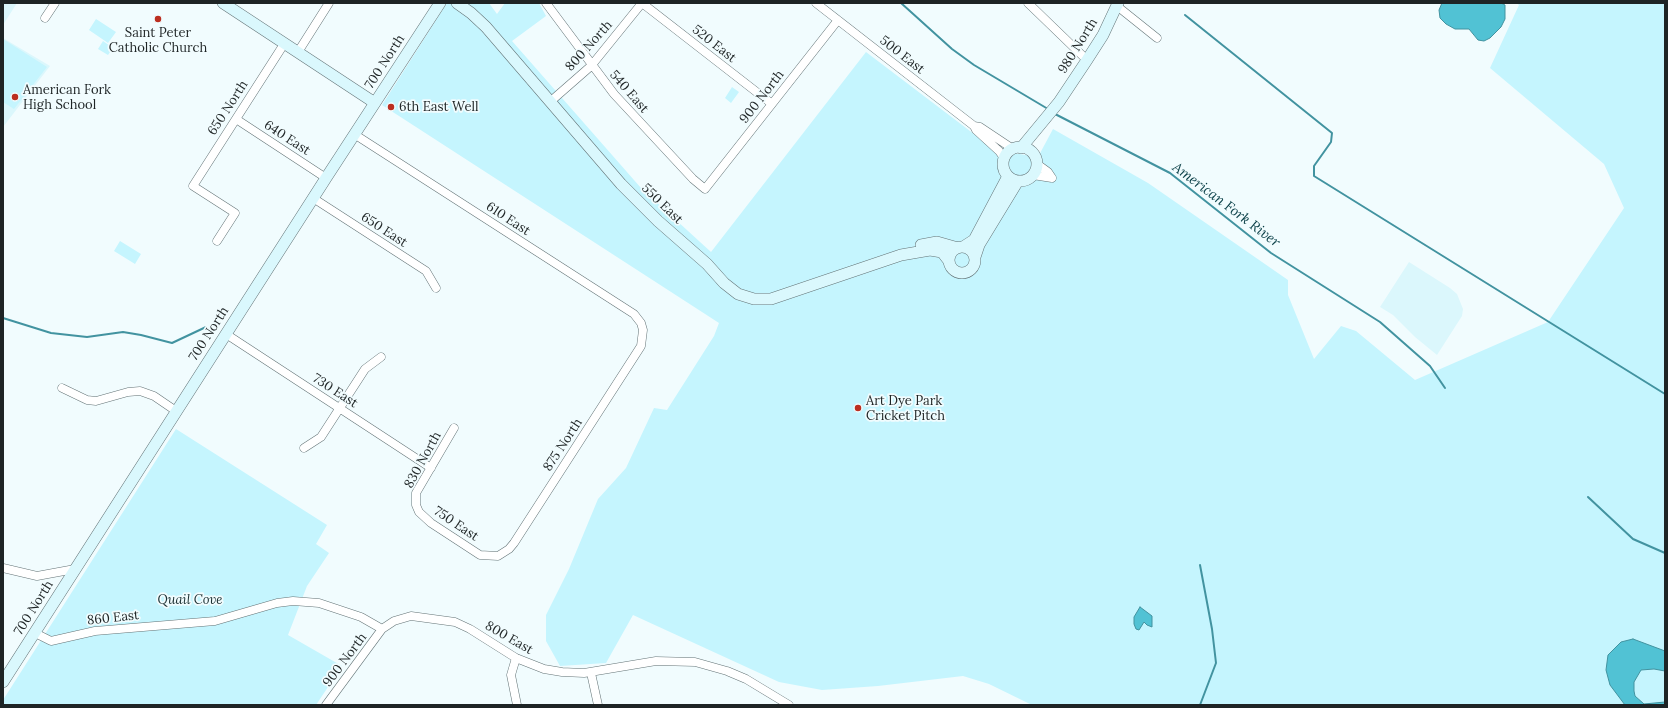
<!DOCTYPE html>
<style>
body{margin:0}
#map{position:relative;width:1668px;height:708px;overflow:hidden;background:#f1fcfe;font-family:Lora,serif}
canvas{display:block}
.frame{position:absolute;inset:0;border:4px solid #1e2425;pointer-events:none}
</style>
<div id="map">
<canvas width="1668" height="708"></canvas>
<div class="frame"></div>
</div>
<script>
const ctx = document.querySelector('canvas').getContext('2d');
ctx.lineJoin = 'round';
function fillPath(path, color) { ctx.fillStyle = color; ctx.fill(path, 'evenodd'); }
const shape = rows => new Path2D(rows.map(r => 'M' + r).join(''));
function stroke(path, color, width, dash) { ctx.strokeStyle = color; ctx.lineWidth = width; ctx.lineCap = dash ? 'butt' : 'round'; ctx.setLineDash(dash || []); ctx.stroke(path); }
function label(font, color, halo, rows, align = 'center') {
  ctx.font = font + ' Lora,serif'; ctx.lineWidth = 3.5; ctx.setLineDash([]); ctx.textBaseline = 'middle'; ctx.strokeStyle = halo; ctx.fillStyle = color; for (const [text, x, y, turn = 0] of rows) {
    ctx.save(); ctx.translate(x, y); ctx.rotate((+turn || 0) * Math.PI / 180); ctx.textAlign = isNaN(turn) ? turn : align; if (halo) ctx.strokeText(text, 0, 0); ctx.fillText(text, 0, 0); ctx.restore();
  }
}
fillPath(shape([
 [3,3,17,3,3,25],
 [3,38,50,66,3,127],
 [1409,262,1450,288,1457,294,1463,309,1462,316,1437,355,1415,337,1393,315,1380,307]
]), '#dbf7fc');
fillPath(shape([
 [447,3,489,3,497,14,505,3,539,3,546,16,512,41,641,188,711,252,866,52,995,150,1038,157,1053,129,1148,183,1288,280,1288,295,1314,359,1341,326,1356,331,1415,380,1548,322,1624,208,1604,164,1490,68,1519,5,1516,3,1665,3,1665,705,1032,705,989,684,963,676,878,686,822,690,779,682,633,615,606,663,560,666,546,641,546,615,569,569,598,499,626,468,654,408,667,410,714,336,719,323,382,105],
 [96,19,116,32,108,43,89,30],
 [3,39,47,67,14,109,3,102],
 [103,41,113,48,108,55,98,49],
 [732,87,739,92,731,103,725,98],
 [120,241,141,254,135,264,114,251],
 [176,429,327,525,316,544,329,553,307,586,288,635,342,666,316,705,3,705,3,700]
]), '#c5f5fe');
const water = shape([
 [1442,3,1501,3,1505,5,1505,19,1501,27,1490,38,1484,41,1478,40,1469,29,1455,29,1446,24,1440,18,1439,10,1442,3],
 [1140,607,1152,616,1152,627,1147,625,1144,622,1139,630,1136,629,1134,624,1134,617,1140,607],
 [1633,639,1665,651,1665,671,1654,669,1641,670,1634,682,1634,691,1635,696,1644,704,1665,702,1665,705,1625,705,1610,685,1606,670,1608,655,1621,642,1633,639]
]);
fillPath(water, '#51c2d4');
stroke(water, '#4293a0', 1);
stroke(shape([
 [901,3,952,49,974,65,1048,109],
 [1185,15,1332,133,1331,142,1314,166,1314,176,1665,394],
 [1055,114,1170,173,1271,253,1380,322,1430,366,1445,388],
 [3,318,51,333,87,337,123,332,141,335,172,343,206,327],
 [1588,497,1633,539,1665,553],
 [1200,565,1212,629,1216,663,1200,705]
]), '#4293a0', 2);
const street = shape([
 [546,3,614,94,693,179,705,189,838,20],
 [642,3,772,104],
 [816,3,974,126,976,130,999,151,1004,158],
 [1028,3,1087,60],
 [1117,6,1157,38],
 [45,18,55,3],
 [298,52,329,3],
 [551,101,591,66,642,3],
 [236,119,326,178],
 [974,126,980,127,1013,149],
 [354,134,634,314,641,323,643,330,641,346,514,543,509,549,498,556,480,555,431,523,419,512,416,505,416,493,454,428],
 [1037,164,1048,172,1052,178],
 [1033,175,1052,178],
 [313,198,426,271,436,288],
 [217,241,235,213,193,186,284,44],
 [226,334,431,468],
 [62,388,87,400,96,401,128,392,140,391,154,396,176,411],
 [304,448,321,437,365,369,381,357],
 [3,568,37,576,75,569],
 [35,633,51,641,95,631,215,621,277,603,293,601,319,603,361,617,382,629],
 [516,658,511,675,517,705],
 [591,673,598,705],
 [326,705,382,629,394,621,411,616,455,622,470,629,516,658,544,669,562,672,584,673,656,661,695,662,727,671,746,679,789,705]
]);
const secondary = shape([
 [223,3,375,103],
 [457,3,471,13,486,27,621,184,658,221,707,264,724,283,738,294,754,299,771,299,901,255,930,250,942,252,949,261],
 '1003 164a17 17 0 1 1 34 0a17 17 0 1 1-34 0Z',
 [1021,148,1059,102,1087,60,1103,35,1118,3],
 [921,245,937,242,958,248],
 [963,247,974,240,1008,176],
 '949 260a13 13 0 1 1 26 0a13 13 0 1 1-26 0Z',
 [975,257,979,245,1018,181],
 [3,682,326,178,440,3]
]);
stroke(street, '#637376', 9);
stroke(secondary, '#637376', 12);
stroke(street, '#fff', 8);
stroke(secondary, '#daf8fd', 11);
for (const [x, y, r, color] of [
 [158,19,4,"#bb2e20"],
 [15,97,4,"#bb2e20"],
 [391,107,4,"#bb2e20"],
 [858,408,4,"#bb2e20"]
]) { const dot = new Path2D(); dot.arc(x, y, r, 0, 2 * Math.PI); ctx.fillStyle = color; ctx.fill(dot); stroke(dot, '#f1fcfe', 1.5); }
label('13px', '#1e2425', '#f1fcfe', [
 ["Saint Peter",158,33,"center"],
 ["Catholic Church",158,48,"center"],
 ["American Fork",23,90],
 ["High School",23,105],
 ["6th East Well",399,107],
 ["Art Dye Park",866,401],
 ["Cricket Pitch",866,416]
], 'left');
label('13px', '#1e2425', '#f1fcfe', [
 ["520 East",714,44,38],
 ["800 North",589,46,-48],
 ["980 North",1078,46,-58],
 ["500 East",902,55,38],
 ["700 North",385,62,-57],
 ["540 East",629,92,49],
 ["900 North",762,97,-52],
 ["650 North",228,108,-57],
 ["640 East",287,138,33],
 ["550 East",662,204,44],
 ["610 East",508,219,33],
 ["650 East",384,230,33],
 ["700 North",209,334,-57],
 ["730 East",335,391,33],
 ["875 North",563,445,-57],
 ["830 North",423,460,-61],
 ["750 East",456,524,34],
 ["700 North",34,608,-58],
 ["860 East",113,618,-6],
 ["800 East",509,638,30],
 ["900 North",345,660,-53]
]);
label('italic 13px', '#1b3033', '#f1fcfe', [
 ["Quail Cove",190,600]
]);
label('italic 14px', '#083e46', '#f1fcfe', [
 ["American Fork River",1226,205,37]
]);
</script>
